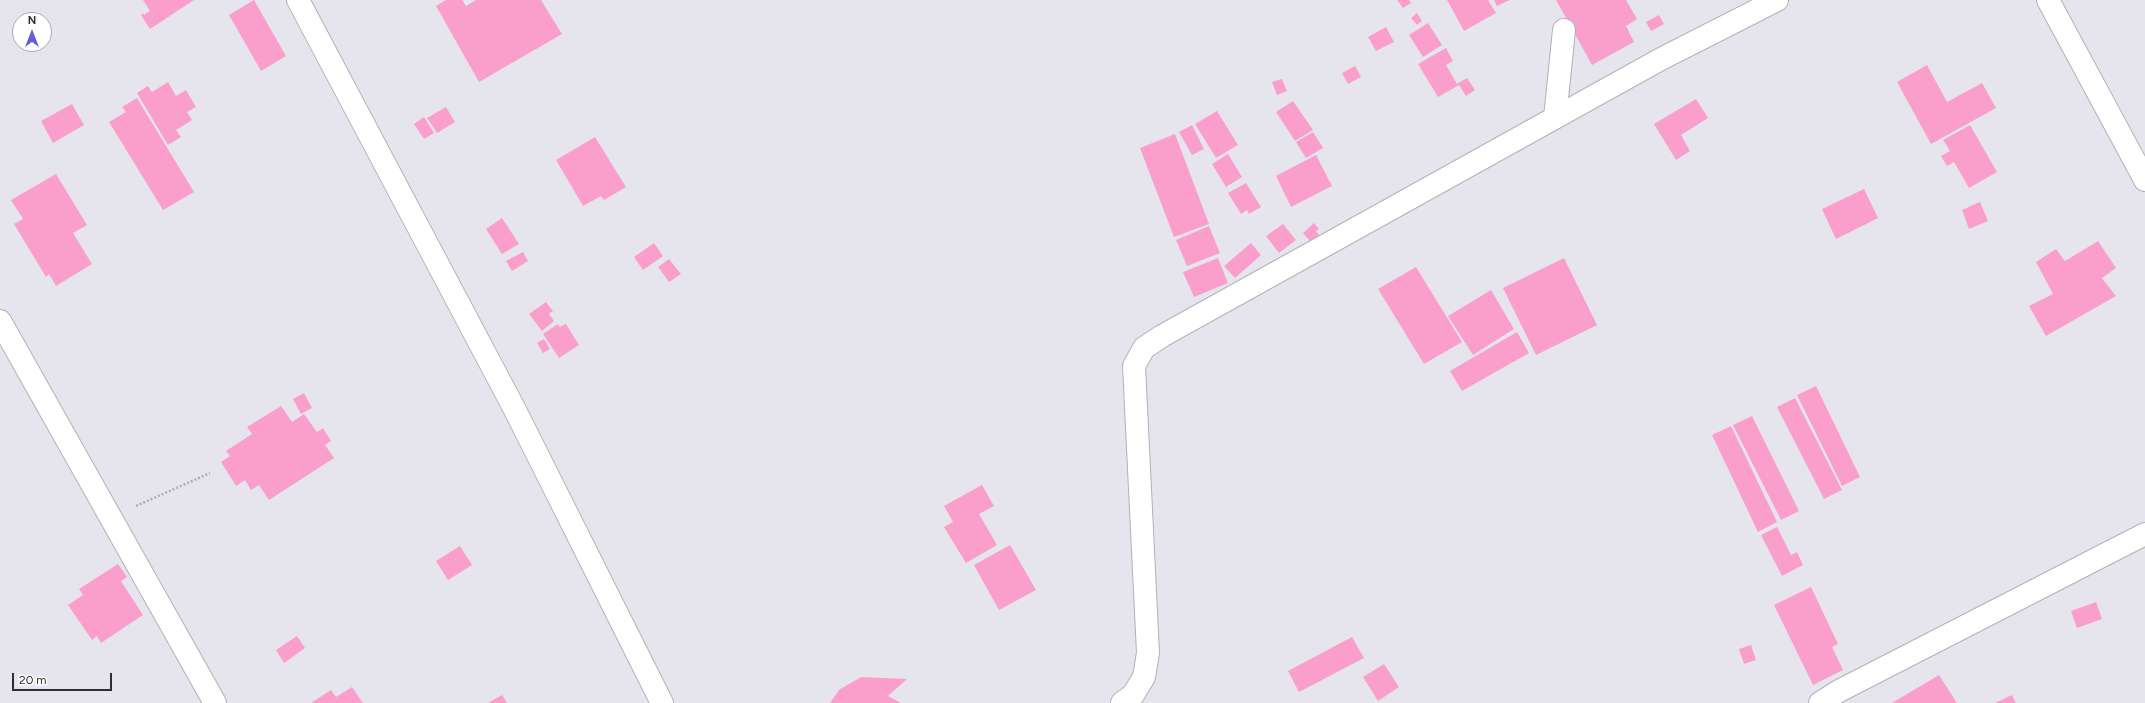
<!DOCTYPE html>
<style>
body{margin:0}
#map{position:relative;width:2145px;height:703px;overflow:hidden;background:#e6e5ee;font-family:Figtree,sans-serif}
canvas{display:block}
.north{position:absolute;left:12px;top:12px;width:40px;height:40px;box-sizing:border-box;background:#fff;border:1px solid #ababac;border-radius:50%;rotate:0deg;font-size:11px;font-weight:700;line-height:16px;text-align:center;color:#2e2d30}
.north::after{content:'';display:block;margin:auto;width:14px;height:18px;background:#6560d9;clip-path:polygon(50% 0,100% 100%,50% 72%,0 100%)}
.scale{position:absolute;left:12px;top:673px;width:100px;height:18px;box-sizing:border-box;border:2px solid #2e2d30;border-top:0;padding-left:5px;font-size:12px;line-height:14px;white-space:nowrap;color:#2e2d30;-webkit-text-stroke:3px #fff;paint-order:stroke}
</style>
<div id="map">
<canvas width="2145" height="703"></canvas>
<div class="north">N</div>
<div class="scale">20 m</div>
</div>
<script>
const ctx = document.querySelector('canvas').getContext('2d');
ctx.lineJoin = 'round';
function fillPath(path, color) { ctx.fillStyle = color; ctx.fill(path, 'evenodd'); }
const shape = rows => new Path2D(rows.map(r => 'M' + r).join(''));
function stroke(path, color, width, dash) { ctx.strokeStyle = color; ctx.lineWidth = width; ctx.lineCap = dash ? 'butt' : 'round'; ctx.setLineDash(dash || []); ctx.stroke(path); }
fillPath(shape([
 [143,0,194,0,150,29,141,15,143,13,144,15,150,11],
 [254,0,286,56,261,71,229,15],
 [446,0,462,0,466,6,476,0,541,0,562,34,479,82,436,6],
 [1397,0,1409,0,1411,3,1403,8],
 [1447,0,1488,0,1496,13,1464,31],
 [1494,0,1510,0,1497,6],
 [1556,0,1626,0,1637,19,1626,26,1634,42,1592,65],
 [1417,13,1422,21,1417,25,1411,18],
 [1659,15,1664,24,1651,31,1646,22],
 [1428,23,1442,45,1423,57,1409,35],
 [1386,27,1394,42,1376,51,1368,37],
 [1446,48,1453,61,1446,65,1457,84,1467,78,1475,90,1466,96,1459,85,1438,97,1418,64],
 [1927,65,1947,102,1982,83,1996,108,1931,144,1897,82],
 [1355,66,1361,77,1348,84,1342,73],
 [1282,79,1287,91,1277,95,1272,82],
 [168,82,176,96,186,90,196,107,187,112,192,120,176,130,181,137,168,145,137,93,148,86,152,92],
 [137,98,194,192,163,210,109,122,126,112,122,107],
 [1696,99,1708,118,1681,135,1690,151,1676,160,1654,124],
 [1293,101,1313,130,1295,141,1276,112],
 [72,104,84,125,53,143,41,121],
 [446,107,455,122,437,133,427,118],
 [1217,111,1238,145,1216,158,1195,124],
 [424,117,434,133,424,139,414,124],
 [1192,125,1204,149,1192,155,1179,132],
 [1970,125,1997,172,1969,188,1954,162,1947,166,1941,156,1950,151,1943,140],
 [1313,132,1323,148,1306,158,1296,142],
 [1175,134,1209,224,1174,237,1140,148],
 [595,137,626,187,604,200,601,196,583,206,556,160],
 [1228,154,1242,177,1226,187,1212,164],
 [1316,155,1332,186,1291,207,1276,176],
 [56,174,87,225,73,233,92,264,56,286,49,274,46,277,14,224,23,219,11,200],
 [1246,183,1261,207,1249,214,1247,210,1241,214,1228,193],
 [1864,189,1878,218,1836,239,1822,209],
 [1980,202,1988,221,1969,229,1962,210],
 [502,218,519,244,502,254,486,229],
 [1314,223,1319,229,1316,231,1319,235,1311,242,1303,233],
 [1283,224,1296,240,1279,253,1266,236],
 [1209,226,1220,253,1187,266,1176,240],
 [2098,241,2116,268,2102,278,2116,296,2046,336,2029,306,2053,294,2036,262,2056,249,2065,261],
 [654,243,663,256,643,270,634,257],
 [1251,243,1261,255,1235,278,1224,266],
 [523,252,528,261,512,271,506,261],
 [1218,258,1228,283,1194,297,1183,272],
 [1564,258,1597,325,1536,355,1503,288],
 [669,259,681,274,669,282,658,267],
 [1416,267,1462,342,1424,364,1378,289],
 [1491,290,1514,329,1473,355,1448,316],
 [546,302,553,311,549,314,554,321,542,331,529,314],
 [558,324,559,327,566,324,579,345,559,358,543,334],
 [1517,332,1529,353,1462,391,1450,371],
 [544,339,550,349,543,353,537,343],
 [1816,386,1860,477,1842,486,1797,395],
 [304,393,312,408,301,414,293,399],
 [1795,398,1842,490,1824,499,1777,407],
 [281,406,292,422,304,414,317,432,323,428,331,441,325,445,334,458,269,500,259,485,251,490,245,480,236,486,221,462,230,456,226,451,252,434,247,427],
 [1752,416,1799,511,1781,520,1733,425],
 [1731,426,1777,522,1758,532,1712,435],
 [982,485,994,506,979,514,997,545,966,563,944,527,953,522,944,506],
 [1777,527,1791,555,1797,552,1803,565,1782,576,1761,535],
 [1010,545,1036,590,999,610,974,565],
 [460,546,472,565,448,580,436,561],
 [118,564,127,577,121,581,143,615,101,643,97,636,92,640,68,605,83,595,79,589],
 [1811,587,1838,644,1832,647,1843,670,1813,685,1774,605],
 [2096,602,2102,619,2077,628,2071,611],
 [297,636,305,648,284,663,276,650],
 [1352,637,1364,658,1299,692,1288,671],
 [1751,645,1756,660,1744,664,1739,649],
 [1384,664,1399,687,1378,701,1363,677],
 [1939,675,1957,703,1892,703],
 [861,677,907,679,888,696,901,703,830,703,839,690],
 [352,687,363,703,311,703,331,690,336,697],
 [502,695,507,703,488,703],
 [2012,695,2016,703,1995,703]
]), '#fa9fcb');
const minor = shape([
 [298,0,514,408,662,703],
 [2048,0,2145,180],
 [1555,118,1564,30],
 [0,321,215,703],
 [1122,703,1133,695,1144,677,1148,653,1134,366,1144,348,1162,336,1661,59,1777,0],
 [1820,703,1839,691,2145,534]
]);
stroke(minor, '#b2b0b9', 24);
stroke(shape([
 [136,506,210,473]
]), '#aeadb5', 2.5, [2, 2]);
stroke(minor, '#fff', 22);
</script>
